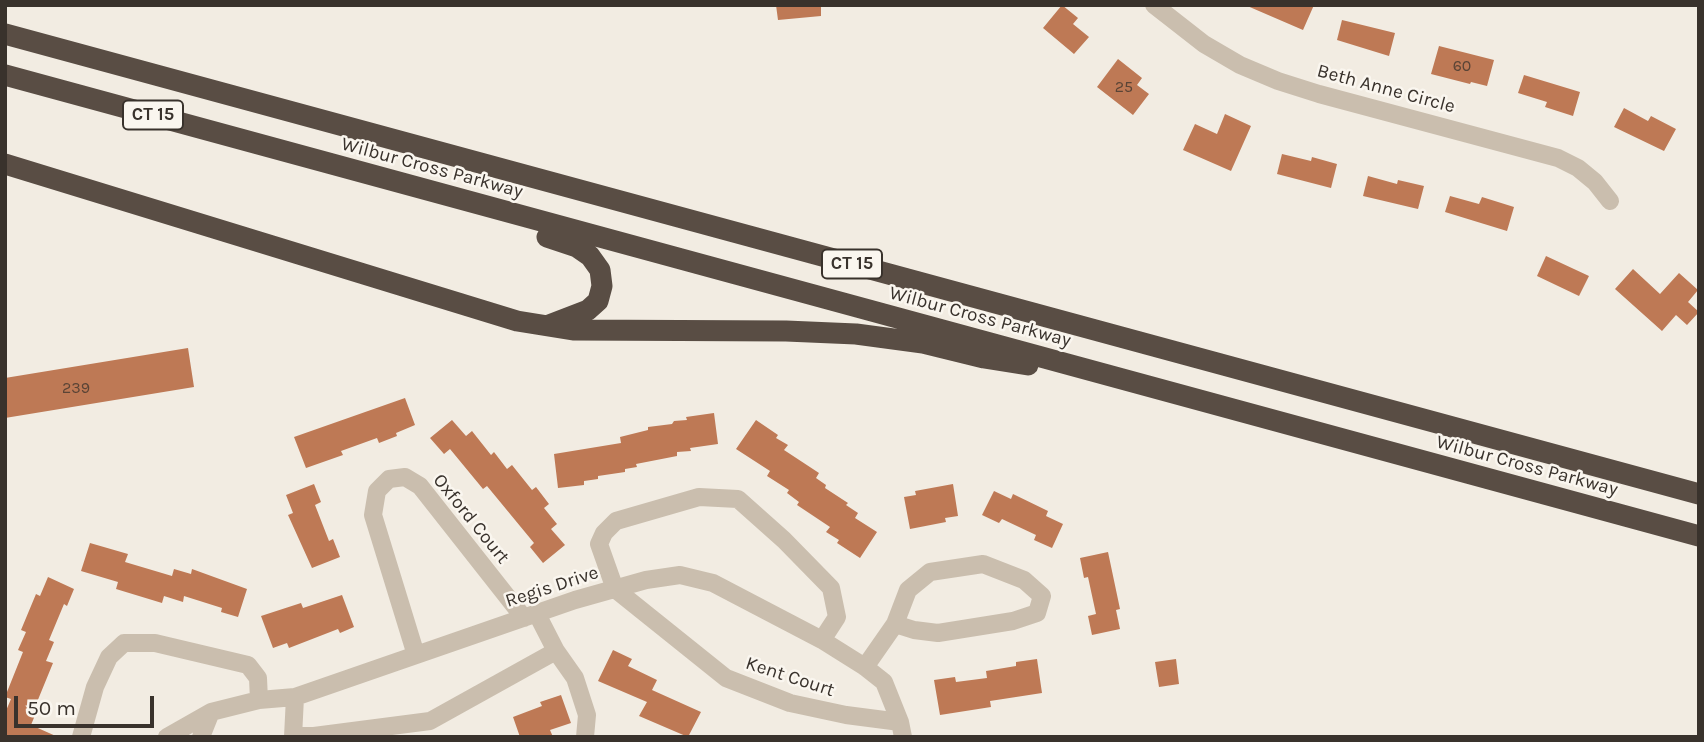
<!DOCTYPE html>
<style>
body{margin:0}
#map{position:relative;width:1704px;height:742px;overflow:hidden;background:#f2ece2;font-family:Karla,sans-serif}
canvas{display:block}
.frame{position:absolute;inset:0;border:7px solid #39322c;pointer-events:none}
.scale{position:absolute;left:14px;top:696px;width:140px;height:32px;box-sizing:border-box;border:4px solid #39322c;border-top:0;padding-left:9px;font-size:21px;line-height:24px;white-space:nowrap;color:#39322c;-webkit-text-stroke:5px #faf6ef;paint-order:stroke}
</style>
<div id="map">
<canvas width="1704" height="742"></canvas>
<div class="frame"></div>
<div class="scale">50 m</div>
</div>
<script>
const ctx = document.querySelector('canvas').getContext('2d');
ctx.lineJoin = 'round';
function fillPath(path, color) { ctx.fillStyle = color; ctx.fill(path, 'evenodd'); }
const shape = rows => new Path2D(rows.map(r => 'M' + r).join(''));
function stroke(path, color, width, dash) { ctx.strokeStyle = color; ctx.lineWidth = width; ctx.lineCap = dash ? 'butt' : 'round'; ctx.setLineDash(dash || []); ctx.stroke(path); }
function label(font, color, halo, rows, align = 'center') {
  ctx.font = font + ' Karla,sans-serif'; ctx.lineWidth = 5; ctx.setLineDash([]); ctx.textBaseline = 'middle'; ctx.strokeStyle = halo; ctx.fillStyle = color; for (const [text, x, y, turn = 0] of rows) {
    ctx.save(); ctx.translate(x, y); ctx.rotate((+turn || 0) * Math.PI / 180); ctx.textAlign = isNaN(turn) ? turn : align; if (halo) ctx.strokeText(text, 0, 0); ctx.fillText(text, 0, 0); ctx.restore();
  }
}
fillPath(shape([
 [776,5,821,5,821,16,778,20],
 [1062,5,1078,18,1073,24,1089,37,1074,54,1043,28],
 [1245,5,1314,5,1303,30],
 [1342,20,1395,33,1389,56,1337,40],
 [1439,46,1494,60,1487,86,1471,82,1470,84,1431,74],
 [1118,59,1142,78,1137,85,1149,94,1133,115,1097,87],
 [1524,75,1580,92,1573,116,1545,107,1547,102,1518,93],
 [1624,108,1648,121,1651,116,1676,129,1664,151,1614,127],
 [1225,114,1251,126,1231,171,1183,150,1195,124,1217,134],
 [1282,154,1311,161,1312,157,1337,164,1331,188,1277,174],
 [1368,176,1397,184,1398,180,1424,186,1418,209,1363,196],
 [1450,196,1479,204,1482,197,1514,207,1507,231,1445,212],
 [1546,256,1589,276,1579,296,1537,276],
 [1633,269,1660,294,1679,273,1698,290,1688,302,1699,312,1687,325,1676,315,1662,331,1615,289],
 [188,348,194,387,5,418,5,378],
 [405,398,415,425,396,433,397,436,379,443,377,438,341,451,343,455,306,468,294,437],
 [714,413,718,444,690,448,691,451,677,452,677,456,636,464,637,467,625,469,625,472,598,476,598,479,584,481,584,485,558,488,554,454,621,443,620,437,648,430,648,427,672,424,674,421,687,420,686,417],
 [452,420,466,436,472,431,491,455,494,452,507,469,512,465,532,490,536,487,549,504,544,508,557,524,551,529,565,545,543,563,530,547,534,543,487,486,483,489,450,449,444,454,430,438],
 [756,420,778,435,776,438,788,445,784,450,819,473,816,478,826,485,825,488,848,503,846,505,858,513,855,518,877,532,860,558,837,543,839,540,826,532,830,527,797,505,799,502,787,493,789,490,767,476,770,471,736,449],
 [314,484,321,502,315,505,329,541,333,539,340,557,312,568,288,515,293,513,286,495],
 [953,484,958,516,945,518,946,522,910,529,904,497,916,495,915,491],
 [994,491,1011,499,1013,494,1048,511,1046,516,1063,524,1052,548,1034,540,1036,535,1002,519,999,523,982,515],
 [90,543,128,554,125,562,172,576,174,569,191,574,192,569,247,589,238,617,221,612,222,608,184,596,183,602,164,596,162,603,116,589,118,582,81,571],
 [1108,552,1120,609,1116,610,1120,629,1092,635,1088,616,1096,614,1088,577,1084,578,1080,558],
 [48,577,74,589,67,606,64,604,49,640,54,642,46,661,53,663,35,707,38,708,31,725,58,737,5,737,5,713,11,699,5,697,23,652,18,650,26,632,21,630,36,594,40,596],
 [342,595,354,627,340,633,338,629,289,648,287,643,273,648,261,616,301,603,303,608],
 [613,650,632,659,628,666,657,680,652,690,701,712,688,737,639,716,647,702,598,681],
 [1037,659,1042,693,990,701,991,707,940,715,934,680,955,677,956,682,987,678,986,671,1016,666,1016,662],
 [1176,659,1179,684,1159,687,1155,662],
 [561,695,571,723,550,730,553,737,520,737,513,717,542,706,540,702]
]), '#be7955');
stroke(shape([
 [1154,5,1204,44,1240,65,1278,81,1319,94,1558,158,1578,168,1595,182,1610,201],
 [537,614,556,651,575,678,587,715,585,737],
 [822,640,837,617,831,588,784,540,738,499,699,497,616,521,604,533,599,544,615,589,726,678,790,703,846,715,900,722],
 [416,655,373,515,377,491,389,479,405,477,420,486,524,618],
 [865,667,895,624,908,590,930,572,983,564,1024,580,1042,596,1037,613,1013,621,938,633,914,630,895,624],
 [293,736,314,736,430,721,556,651],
 [81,737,95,687,109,657,124,643,155,643,248,665,258,678,259,700],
 [167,737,211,712,259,700,295,697,575,600,646,580,680,575,713,583,822,640,865,667,884,682,900,722,903,737],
 [201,737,211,712],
 [293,737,295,697]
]), '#cabeae', 18);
stroke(shape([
 [5,34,1699,494],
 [5,75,1699,536],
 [5,164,517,321,573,330,786,331,856,334,923,343,984,358,1028,365],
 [547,237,577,247,590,256,600,270,602,286,598,301,588,310,549,325]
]), '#594d44', 21);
label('16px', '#5a4436', null, [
 ["60",1462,66],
 ["25",1124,87],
 ["239",76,388]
]);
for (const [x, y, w] of [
 [153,115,60],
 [852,264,60]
]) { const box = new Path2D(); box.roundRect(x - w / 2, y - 14.5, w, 29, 5); ctx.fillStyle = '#faf6ef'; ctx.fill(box); stroke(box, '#39322c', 2); }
label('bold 18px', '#39322c', null, [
 ["CT 15",153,115],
 ["CT 15",852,264]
]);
label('19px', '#39322c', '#faf6ef', [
 ["Beth Anne Circle",1386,89,15],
 ["Wilbur Cross Parkway",432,168,15],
 ["Wilbur Cross Parkway",980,317,15],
 ["Wilbur Cross Parkway",1527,466,15],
 ["Oxford Court",471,519,51],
 ["Regis Drive",552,587,-18],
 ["Kent Court",790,677,18]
]);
</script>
